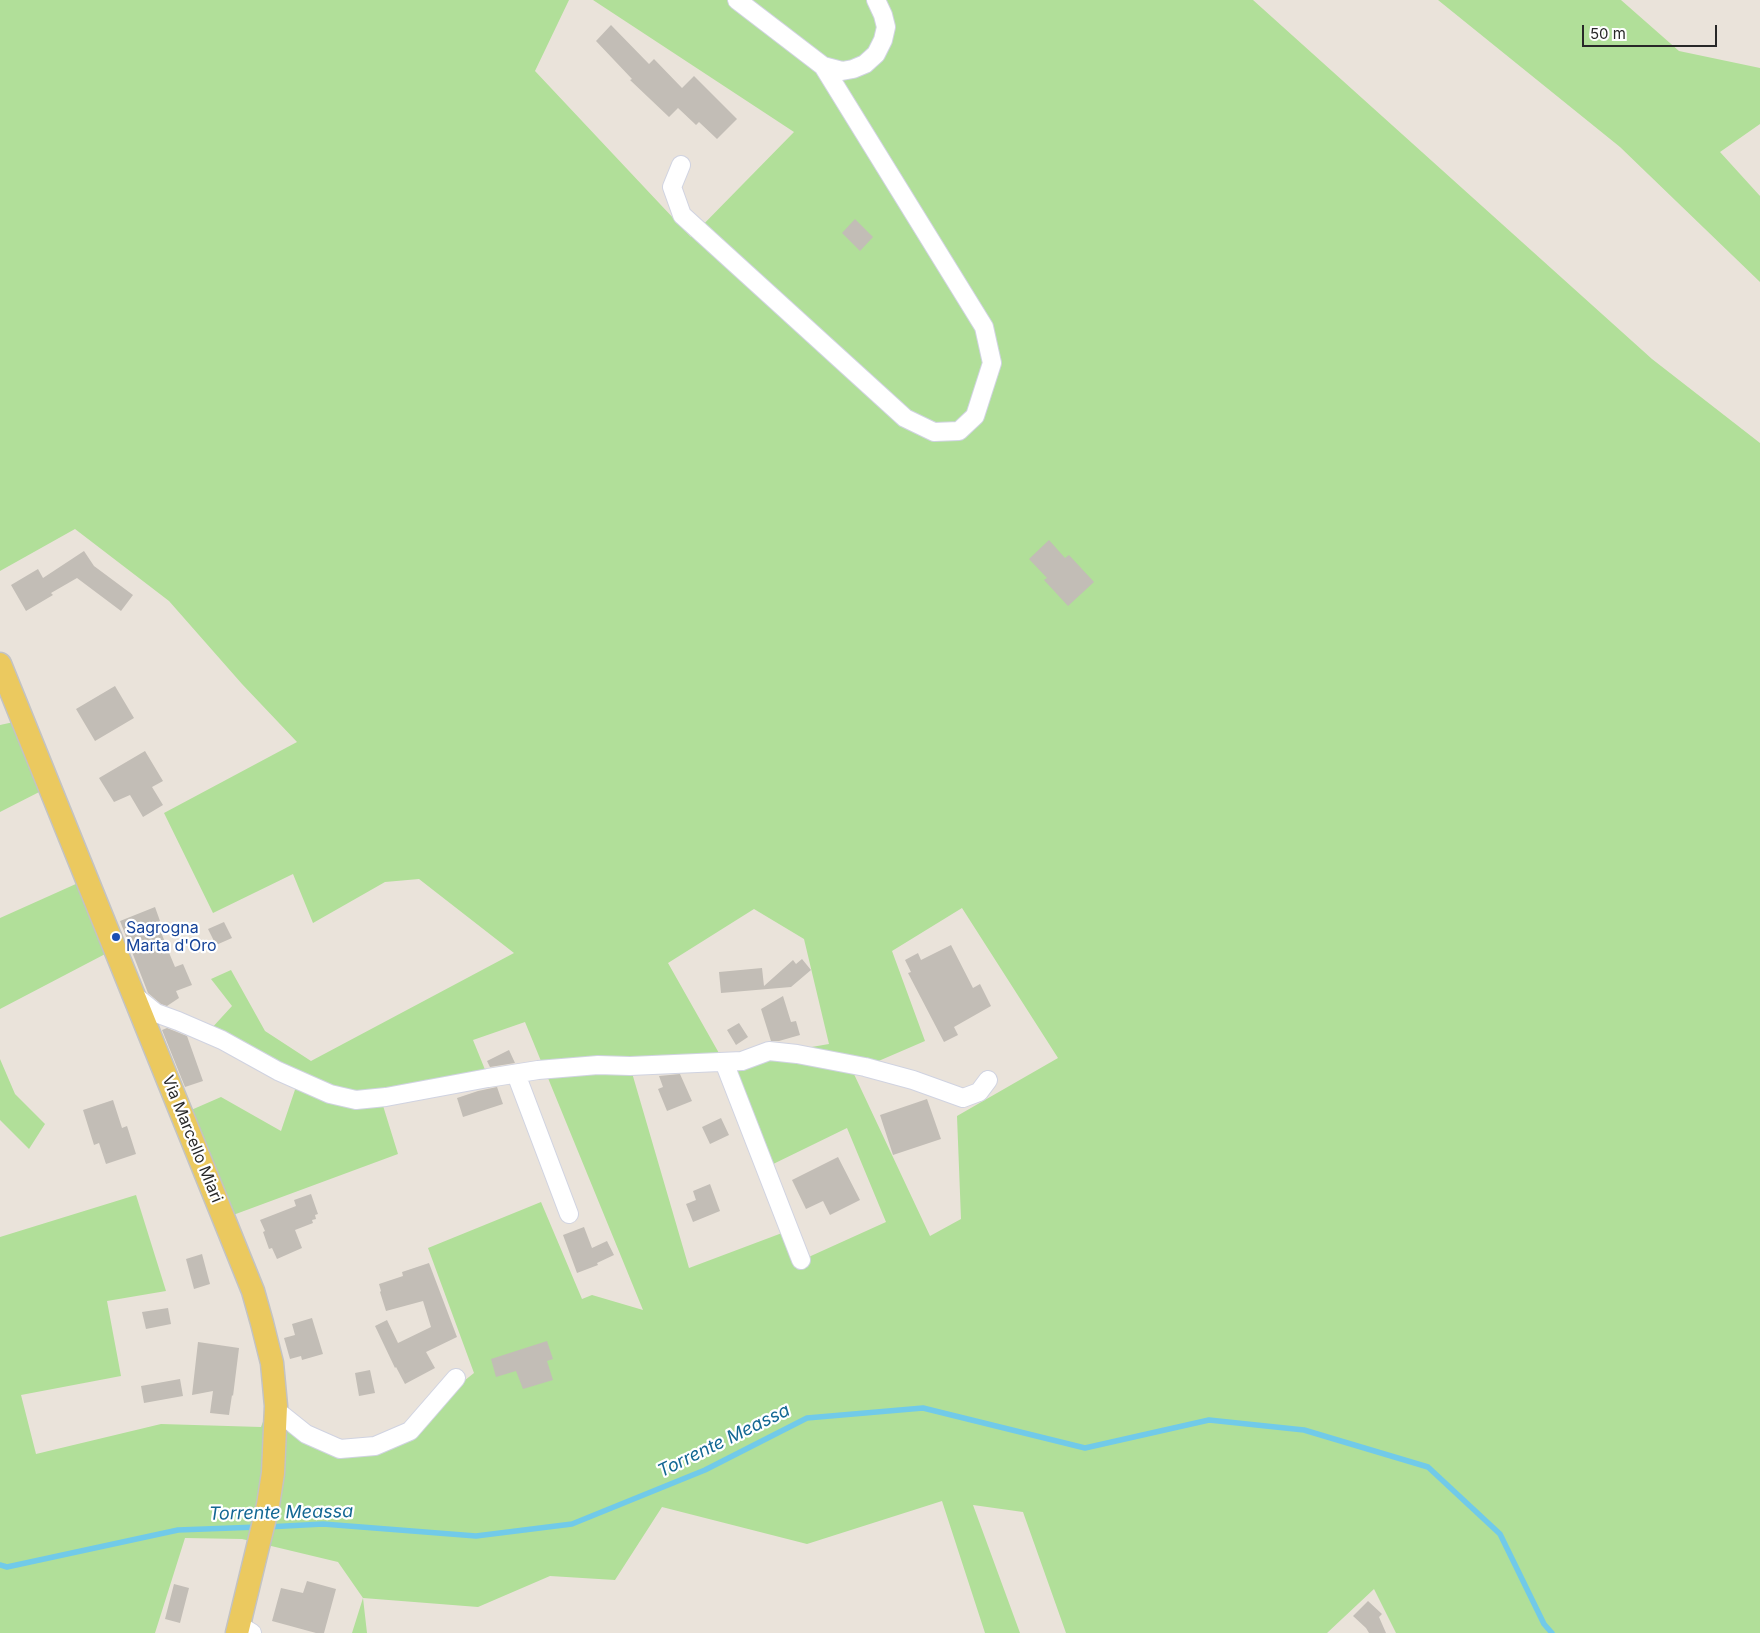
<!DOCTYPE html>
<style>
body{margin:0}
#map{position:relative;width:1760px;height:1633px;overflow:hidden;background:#eae3da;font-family:Inter,sans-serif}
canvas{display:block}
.scale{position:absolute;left:1582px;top:25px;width:135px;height:22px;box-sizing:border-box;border:2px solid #282828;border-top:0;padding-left:6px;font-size:15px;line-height:18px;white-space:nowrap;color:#282828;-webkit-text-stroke:4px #fff;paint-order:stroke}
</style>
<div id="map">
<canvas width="1760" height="1633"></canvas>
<div class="scale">50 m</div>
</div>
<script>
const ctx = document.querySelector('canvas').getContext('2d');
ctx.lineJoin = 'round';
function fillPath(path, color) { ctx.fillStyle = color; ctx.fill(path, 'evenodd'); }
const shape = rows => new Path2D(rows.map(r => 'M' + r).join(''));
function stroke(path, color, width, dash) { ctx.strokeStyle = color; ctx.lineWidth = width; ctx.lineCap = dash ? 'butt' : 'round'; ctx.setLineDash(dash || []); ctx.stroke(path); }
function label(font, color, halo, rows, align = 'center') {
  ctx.font = font + ' Inter,sans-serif'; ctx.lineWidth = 4.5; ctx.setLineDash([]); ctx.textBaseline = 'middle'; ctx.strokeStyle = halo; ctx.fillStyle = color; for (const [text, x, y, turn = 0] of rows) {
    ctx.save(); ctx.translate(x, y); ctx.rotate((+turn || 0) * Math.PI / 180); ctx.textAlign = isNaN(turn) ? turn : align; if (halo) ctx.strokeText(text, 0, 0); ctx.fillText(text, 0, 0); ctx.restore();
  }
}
fillPath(shape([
 [0,0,569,0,535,71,691,237,794,132,593,0,1253,0,1652,359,1760,443,1760,1633,1396,1633,1374,1589,1327,1633,1066,1633,1023,1512,973,1505,1020,1633,985,1633,942,1501,807,1544,662,1507,615,1580,550,1576,478,1607,363,1598,367,1633,352,1633,363,1598,338,1562,242,1539,185,1538,155,1633,0,1633,0,1237,136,1195,166,1291,107,1301,121,1376,21,1395,36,1454,161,1424,261,1427,269,1406,340,1443,374,1442,405,1428,474,1373,428,1248,541,1202,582,1299,592,1295,643,1310,525,1022,473,1040,488,1077,380,1096,398,1154,225,1218,182,1114,221,1097,281,1131,300,1075,210,1030,232,1006,211,979,231,970,265,1031,311,1061,514,953,419,879,385,882,313,923,293,874,213,913,164,813,297,742,242,684,169,601,75,529,0,571],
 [962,908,1058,1058,957,1116,961,1219,930,1236,853,1072,925,1041,892,951],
 [754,909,804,939,829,1044,724,1062,668,963],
 [724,1062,765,1168,847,1128,886,1222,802,1260,790,1230,689,1268,630,1066],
 [1438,0,1621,0,1679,51,1760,68,1760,124,1720,152,1760,196,1760,282,1620,147],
 [23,720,49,787,0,812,0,725],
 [87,879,109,952,0,1009,0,918],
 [0,1059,15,1094,45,1124,29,1149,0,1120]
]), '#b1df99');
stroke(shape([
 [267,1527,323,1524,476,1536,572,1524,705,1470,807,1418,923,1408,1085,1448,1209,1420,1304,1430,1428,1467,1500,1534,1544,1624,1552,1633],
 [0,1565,7,1567,178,1530,258,1527]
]), '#71cae9', 5.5);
fillPath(shape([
 [611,25,649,64,654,59,682,88,694,76,737,119,717,139,699,122,696,125,678,108,669,117,630,80,632,79,596,41],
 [855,219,873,237,860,251,842,233],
 [1049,540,1065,558,1069,555,1094,582,1068,606,1044,580,1047,578,1029,559],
 [84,551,94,566,133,595,121,611,77,578,51,593,53,595,26,611,11,585,38,569,43,578],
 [115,686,134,718,95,741,76,709],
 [145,751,163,781,152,787,163,805,143,817,130,795,114,802,99,778],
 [155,907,160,921,157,922,170,955,175,967,183,964,192,985,176,991,179,998,167,1006,161,1004,148,993,120,921],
 [224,922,232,938,216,945,208,929],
 [951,945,973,988,980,984,991,1006,954,1027,958,1035,944,1042,908,973,911,972,905,960,918,953,921,960],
 [802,959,811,970,791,987,721,993,719,972,762,968,764,986,793,960,796,964],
 [783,996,791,1022,796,1021,800,1035,779,1041,771,1041,761,1009],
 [739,1023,748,1037,736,1045,727,1030],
 [167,1028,187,1036,203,1081,185,1087,162,1030],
 [509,1050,515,1063,490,1067,487,1061],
 [680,1074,692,1101,667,1111,658,1089,663,1087,659,1076],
 [497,1087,503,1104,463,1117,457,1098,478,1091],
 [927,1099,941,1139,893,1155,880,1115],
 [113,1100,122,1128,127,1126,136,1154,106,1164,99,1143,94,1145,83,1110],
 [721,1118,729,1135,710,1144,702,1127],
 [838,1157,860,1200,830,1215,823,1201,806,1209,792,1180],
 [710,1184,720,1211,693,1222,686,1204,696,1200,693,1191],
 [311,1194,318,1214,315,1215,316,1219,312,1220,313,1223,295,1230,302,1248,277,1259,272,1248,269,1249,263,1232,265,1231,260,1220,296,1206,294,1200],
 [584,1227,592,1248,607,1241,614,1255,597,1263,598,1265,577,1273,563,1235],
 [202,1254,210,1284,194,1289,186,1259],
 [429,1263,457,1337,426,1352,435,1368,405,1384,396,1367,395,1368,375,1326,387,1320,398,1343,431,1327,423,1301,386,1311,380,1292,381,1291,379,1284,403,1276,402,1272],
 [168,1308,171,1324,146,1329,142,1312],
 [312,1318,323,1354,302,1360,301,1356,290,1359,284,1338,295,1335,292,1324],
 [547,1341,553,1359,547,1361,553,1380,523,1389,516,1371,496,1377,491,1359],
 [198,1342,239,1348,233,1396,232,1395,229,1415,210,1413,213,1391,192,1395],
 [370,1370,375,1393,359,1396,355,1373],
 [180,1379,183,1396,144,1403,141,1386],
 [307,1581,336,1589,324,1633,316,1633,272,1621,281,1588,303,1593],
 [174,1584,189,1588,180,1623,165,1619],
 [1368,1601,1382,1614,1379,1617,1386,1633,1369,1633,1366,1628,1353,1616]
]), '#c2bdb6');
const minor = shape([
 [737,0,823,66,842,71,853,69,865,64,876,54,883,40,886,27,883,15,876,0],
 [681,165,672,187,682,215,905,418,934,432,959,431,975,416,992,363,984,327,823,66],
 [135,996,156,1013,178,1021,222,1040,278,1071,330,1094,356,1100,386,1097,488,1078,538,1070,598,1065,630,1066,742,1061,769,1051,797,1054,865,1067,913,1080,963,1098,979,1092,988,1080],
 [724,1062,801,1260],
 [516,1074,569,1214],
 [276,1410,306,1434,340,1449,375,1446,410,1431,456,1378],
 [239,1625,252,1633]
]);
const major = shape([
 [0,664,253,1291,262,1323,272,1363,276,1406,273,1473,268,1505,237,1633]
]);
stroke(minor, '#d0d3e1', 20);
stroke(major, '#c3c3c3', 25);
stroke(minor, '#fff', 18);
stroke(major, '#ebc95f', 22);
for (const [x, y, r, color] of [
 [116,937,5,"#1a4fb4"]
]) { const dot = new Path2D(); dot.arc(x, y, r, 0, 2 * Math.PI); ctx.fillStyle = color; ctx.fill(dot); stroke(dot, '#fff', 2); }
label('16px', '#164399', '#fff', [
 ["Sagrogna",126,928],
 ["Marta d'Oro",126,946]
], 'left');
label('16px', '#282828', '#fff', [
 ["Via Marcello Miari",192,1139,68]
]);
label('italic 18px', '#126793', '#fff', [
 ["Torrente Meassa",724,1441,-26],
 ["Torrente Meassa",281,1513,-1]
]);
</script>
